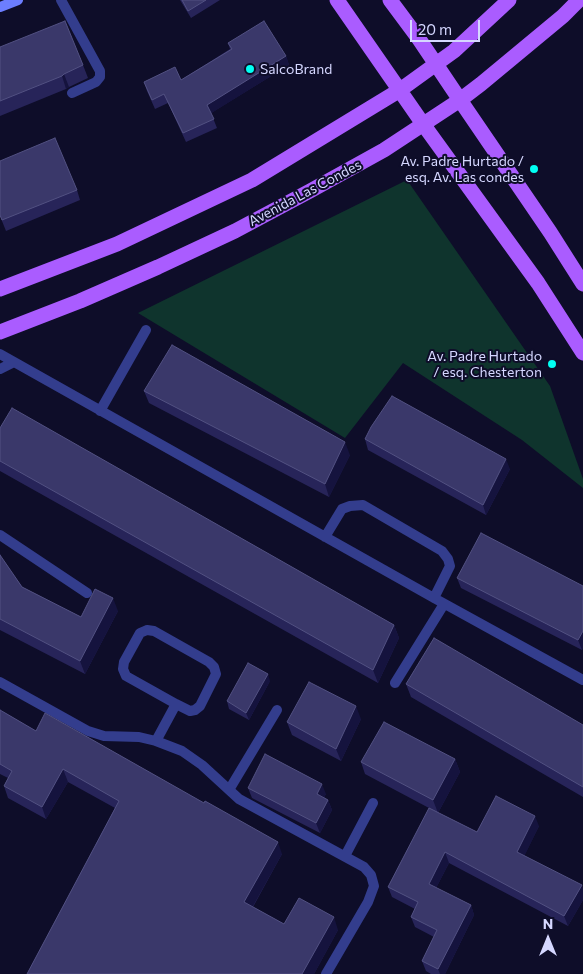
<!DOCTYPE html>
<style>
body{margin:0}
#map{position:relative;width:583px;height:974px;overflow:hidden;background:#0e0d29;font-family:Commissioner,sans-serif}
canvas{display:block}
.north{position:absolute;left:523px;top:914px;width:50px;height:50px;-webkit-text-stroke:4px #0e0d29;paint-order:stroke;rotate:0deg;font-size:14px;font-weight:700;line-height:20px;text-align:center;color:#d5d7ff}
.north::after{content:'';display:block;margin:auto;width:18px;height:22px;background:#d5d7ff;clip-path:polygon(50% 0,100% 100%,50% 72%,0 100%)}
.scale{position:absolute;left:410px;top:20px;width:70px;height:22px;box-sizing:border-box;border:2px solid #d5d7ff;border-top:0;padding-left:6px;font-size:15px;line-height:18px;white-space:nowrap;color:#d5d7ff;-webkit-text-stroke:4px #0e0d29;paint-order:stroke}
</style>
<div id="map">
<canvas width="583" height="974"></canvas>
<div class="north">N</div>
<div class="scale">20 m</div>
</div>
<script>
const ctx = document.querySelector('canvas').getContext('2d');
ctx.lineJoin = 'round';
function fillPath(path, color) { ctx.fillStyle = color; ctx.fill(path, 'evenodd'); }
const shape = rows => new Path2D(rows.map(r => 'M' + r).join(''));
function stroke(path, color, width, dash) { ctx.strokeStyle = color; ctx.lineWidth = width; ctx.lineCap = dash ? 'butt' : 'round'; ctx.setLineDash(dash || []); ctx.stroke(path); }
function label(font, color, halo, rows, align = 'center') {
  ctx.font = font + ' Commissioner,sans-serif'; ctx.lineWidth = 4; ctx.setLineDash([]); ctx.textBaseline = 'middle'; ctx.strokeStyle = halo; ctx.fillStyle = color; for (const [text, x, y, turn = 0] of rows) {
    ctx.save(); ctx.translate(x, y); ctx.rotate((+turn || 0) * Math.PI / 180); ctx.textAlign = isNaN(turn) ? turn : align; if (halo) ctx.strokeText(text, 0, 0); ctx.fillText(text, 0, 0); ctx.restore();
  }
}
fillPath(shape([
 [407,180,550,386,583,479,583,488,522,440,403,363,345,438,138,313]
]), '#0f342d');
stroke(shape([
 [61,0,100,71,100,77,96,82,72,93],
 [0,354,434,598,583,680],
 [0,369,14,362],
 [100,411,146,330],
 [0,535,87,593],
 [325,537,342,509,350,506,363,505,442,551,448,559,450,566,434,598],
 [147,630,154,631,209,662,214,667,216,674,200,706,195,710,190,711,176,704,126,676,123,669,124,662,140,633,147,630],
 [0,682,88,731,104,736,139,737,156,741,182,751,202,765,239,799,364,867,371,875,374,886,368,902,326,974],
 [395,683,444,604],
 [156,741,176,704],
 [229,790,277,710],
 [345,856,373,803]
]), '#333d8d', 10);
stroke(shape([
 [0,7,18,0]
]), '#6c7eff', 10);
stroke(shape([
 [337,0,423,124,538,283,583,353],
 [390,0,419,39,460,100,550,232,583,284],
 [0,289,117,244,252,180,400,90,454,51,509,0],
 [0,332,80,301,158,267,235,231,310,191,384,150,460,100,481,84,563,16,579,0]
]), '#aa5cff', 15);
fillPath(shape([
 [180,0,220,0,191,18],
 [228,43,286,56,289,65,211,113,217,128,186,142,168,103,155,109,147,91,144,82,181,80,230,49],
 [0,47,83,65,88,78,69,87,66,89,0,116],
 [0,161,77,190,80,200,6,231,0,216],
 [144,391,350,455,329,497,149,403],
 [0,428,394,625,399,638,378,683,0,471],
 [365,439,510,469,486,515,368,450],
 [0,555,22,587,81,617,118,611,85,674,0,630],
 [457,578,583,586,582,650,461,588],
 [270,681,249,720,229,709,227,701],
 [406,684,583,725,583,797,411,697],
 [0,710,36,731,282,854,253,907,284,924,338,930,314,974,27,974,115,808,68,782,46,819,8,798,4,786,8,778,0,774],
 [361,719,341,761,292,735,287,722],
 [455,759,460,772,438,813,477,832,539,826,524,856,583,889,583,900,568,926,449,863,436,888,471,905,474,915,445,974,431,974,426,971,422,961,434,937,415,927,411,917,415,909,392,897,388,887,429,808,365,774,361,762],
 [248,788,326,794,324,797,328,800,332,810,320,833,252,798]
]), '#272459');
fillPath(shape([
 [286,56,289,65,210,114,207,105],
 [64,74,69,87,66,89,62,76],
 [345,442,350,455,329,497,325,484],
 [506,459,510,469,486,515,483,505],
 [113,598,118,611,85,674,80,661],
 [394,625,399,638,378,683,373,670],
 [583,631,583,649,582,650,578,640],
 [268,674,270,681,249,720,246,713],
 [356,706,361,719,341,761,336,749],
 [455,759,460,772,438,813,433,800],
 [63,769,68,782,46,819,42,807],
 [322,784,326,794,321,804,317,794],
 [328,800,332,810,320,833,316,823],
 [535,816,539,826,521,863,517,852],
 [278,842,282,854,248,915,244,902],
 [445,852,449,863,433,894,429,884],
 [582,885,583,889,583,900,568,926,564,916],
 [471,905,474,915,445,974,440,974,438,969],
 [334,917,338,930,314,974,302,974]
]), '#15133e');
const building = shape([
 [182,0,206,0,188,11,182,0],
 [65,21,83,65,64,74,62,76,0,101,0,47,65,21],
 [264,21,286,56,207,105,214,119,183,133,164,94,152,100,144,82,175,67,181,80,232,49,228,43,264,21],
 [55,138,77,190,2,220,0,215,0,161,55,138],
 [172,345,345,442,325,484,144,391,172,345],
 [392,396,506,459,483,505,365,439,371,427,392,396],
 [12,408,394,625,373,670,0,461,0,428,12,408],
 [481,533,583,586,583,631,578,640,457,578,481,533],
 [0,555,22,587,81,617,95,589,113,598,80,661,0,619,0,555],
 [434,638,583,725,583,787,406,684,434,638],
 [248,663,268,674,246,713,227,701,248,663],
 [309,682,356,706,336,749,287,722,309,682],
 [0,710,36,731,45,713,204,803,205,801,278,842,244,902,284,924,299,898,334,917,302,974,27,974,119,801,63,769,42,807,4,786,12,771,0,764,0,710],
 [384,722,455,759,433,800,361,762,384,722],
 [265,754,322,784,317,794,328,800,316,823,248,788,265,754],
 [496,796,535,816,517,852,582,885,564,916,445,852,429,884,471,905,438,969,422,961,437,930,411,917,418,902,388,887,429,808,477,832,496,796]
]);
fillPath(building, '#3a386a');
stroke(building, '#525182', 1);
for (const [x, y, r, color] of [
 [250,69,5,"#01fff3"],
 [534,169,5,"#01fff3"],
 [552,364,5,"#01fff3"]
]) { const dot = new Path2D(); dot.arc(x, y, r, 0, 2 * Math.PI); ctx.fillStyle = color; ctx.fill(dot); stroke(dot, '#0e0d29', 2); }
label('14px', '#d5d7ff', '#0e0d29', [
 ["SalcoBrand",260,69,"left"],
 ["Av. Padre Hurtado /",524,161],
 ["esq. Av. Las condes",524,177],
 ["Av. Padre Hurtado",542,356],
 ["/ esq. Chesterton",542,372]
], 'right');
label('14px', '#d5d7ff', '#0e0d29', [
 ["Avenida Las Condes",305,193,-28]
]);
</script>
